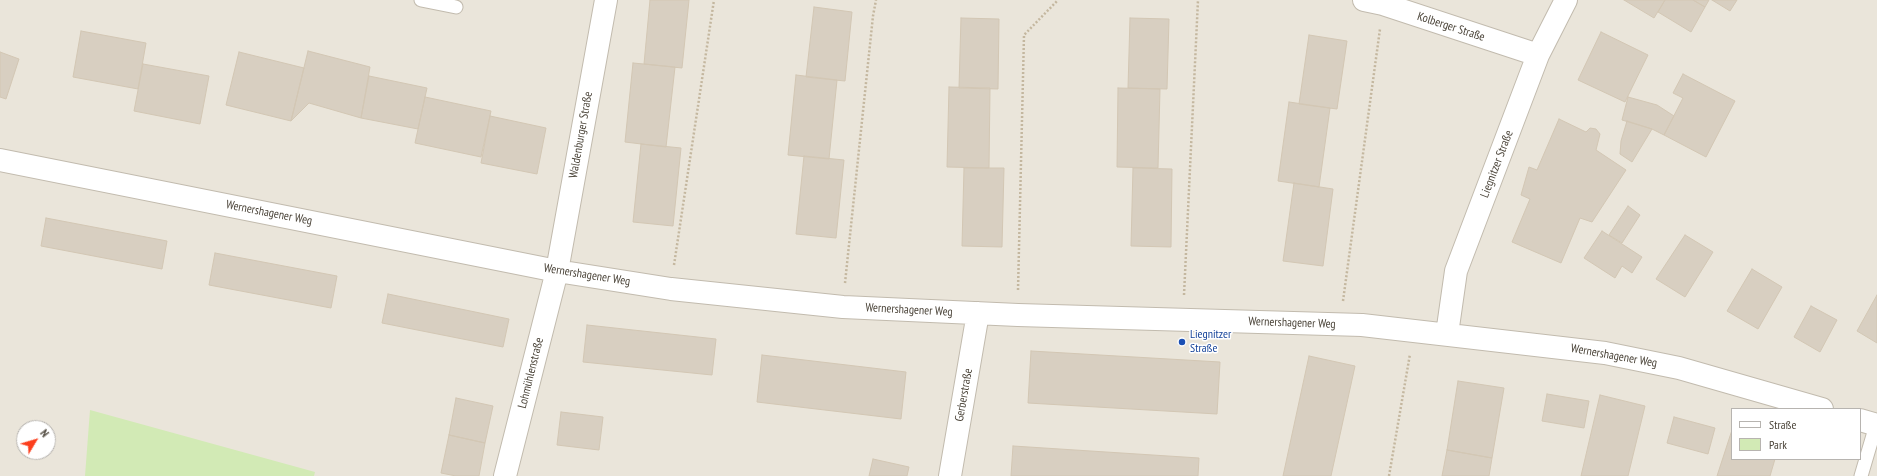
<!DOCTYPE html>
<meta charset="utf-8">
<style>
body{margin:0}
#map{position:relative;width:1877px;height:476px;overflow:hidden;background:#f6f3ec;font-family:"PT Sans Narrow",sans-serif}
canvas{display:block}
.legend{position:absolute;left:1731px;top:408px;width:130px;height:52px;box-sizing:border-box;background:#fff;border:1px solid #b7b4b0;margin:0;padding:5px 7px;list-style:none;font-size:12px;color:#4b4439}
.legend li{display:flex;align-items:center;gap:8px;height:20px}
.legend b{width:20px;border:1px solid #b7b4b0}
.north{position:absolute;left:16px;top:420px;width:40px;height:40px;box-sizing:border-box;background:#fff;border:1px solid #b7b4b0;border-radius:50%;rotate:52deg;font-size:11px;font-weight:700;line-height:16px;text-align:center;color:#4b4439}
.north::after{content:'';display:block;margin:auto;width:14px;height:18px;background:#fc3f1d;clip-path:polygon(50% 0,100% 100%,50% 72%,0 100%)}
</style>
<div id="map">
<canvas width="1877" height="476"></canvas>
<ul class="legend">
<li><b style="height:5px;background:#fff"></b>Straße</li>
<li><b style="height:11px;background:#d2eab5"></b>Park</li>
</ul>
<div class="north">N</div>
</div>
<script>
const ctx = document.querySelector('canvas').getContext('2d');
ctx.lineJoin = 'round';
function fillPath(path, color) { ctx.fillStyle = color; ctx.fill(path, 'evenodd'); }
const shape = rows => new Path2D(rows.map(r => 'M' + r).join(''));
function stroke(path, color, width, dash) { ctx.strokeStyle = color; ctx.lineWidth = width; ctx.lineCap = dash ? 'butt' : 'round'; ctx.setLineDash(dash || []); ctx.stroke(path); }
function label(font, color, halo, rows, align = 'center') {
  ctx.font = font + ' "PT Sans Narrow",sans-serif'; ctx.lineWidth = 3; ctx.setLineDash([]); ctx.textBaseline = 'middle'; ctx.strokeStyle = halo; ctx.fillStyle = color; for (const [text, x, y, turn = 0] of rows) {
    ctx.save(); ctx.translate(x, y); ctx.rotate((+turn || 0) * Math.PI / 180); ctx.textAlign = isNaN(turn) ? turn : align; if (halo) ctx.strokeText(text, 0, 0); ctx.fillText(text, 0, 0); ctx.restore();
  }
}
fillPath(shape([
 [0,0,1877,0,1877,476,0,476],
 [1732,409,1860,409,1860,459,1732,459],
 [24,428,48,428,48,452,24,452]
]), '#eae5da');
fillPath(shape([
 [90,410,315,472,314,476,85,476]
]), '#d2eab5');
const building = shape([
 [650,0,689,0,682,68,644,64,650,0],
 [1624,0,1665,0,1654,18,1624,0],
 [1665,0,1693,0,1705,7,1691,32,1658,12,1665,0],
 [1693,0,1709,0,1705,7,1693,0],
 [1712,0,1737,0,1730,11,1712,0],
 [814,7,852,12,845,81,806,77,814,7],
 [961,18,999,19,998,89,959,88,961,18],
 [1130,18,1169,19,1167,89,1128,88,1130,18],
 [81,31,146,43,138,89,73,77,81,31],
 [1601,32,1648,55,1625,102,1578,80,1601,32],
 [1309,35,1347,41,1337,109,1299,104,1309,35],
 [308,51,370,67,361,118,309,103,291,121,308,51],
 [0,52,19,59,6,99,0,97,0,52],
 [239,52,304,68,291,121,226,105,239,52],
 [633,63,675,67,666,147,625,142,633,63],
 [143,64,209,76,200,124,134,111,143,64],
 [1683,74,1735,101,1706,157,1664,135,1683,98,1673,93,1683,74],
 [796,75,837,80,829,159,788,155,796,75],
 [369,76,427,88,418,129,361,118,369,76],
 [949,87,990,88,989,168,947,167,949,87],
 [1118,88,1160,89,1158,168,1117,167,1118,88],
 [425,97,491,111,481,157,415,143,425,97],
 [1628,97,1657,105,1674,116,1664,135,1652,129,1622,120,1628,97],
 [1289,102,1330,108,1319,187,1278,181,1289,102],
 [490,116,546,128,537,174,481,163,490,116],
 [1559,119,1586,132,1590,128,1596,129,1600,134,1596,150,1626,170,1592,222,1580,218,1561,263,1512,242,1530,199,1521,195,1529,167,1537,170,1559,119],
 [1627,121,1652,129,1632,162,1620,154,1621,141,1627,121],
 [641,144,681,148,673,226,633,222,641,144],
 [804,156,844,160,836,238,796,234,804,156],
 [964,168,1004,168,1002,247,962,246,964,168],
 [1133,168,1172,169,1171,247,1131,246,1133,168],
 [1294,183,1333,189,1323,266,1283,261,1294,183],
 [1628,206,1640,215,1622,243,1609,235,1628,206],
 [46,218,167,241,162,269,41,246,46,218],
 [1602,231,1642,257,1632,273,1622,266,1615,278,1584,258,1602,231],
 [1685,235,1713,252,1685,297,1656,279,1685,235],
 [215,253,337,276,331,308,209,285,215,253],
 [1752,269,1782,287,1758,329,1727,311,1752,269],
 [388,294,509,319,503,347,382,323,388,294],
 [1877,295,1877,343,1857,331,1877,295],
 [1811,306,1837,320,1820,352,1794,337,1811,306],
 [587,325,716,339,712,375,583,362,587,325],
 [1031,351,1220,362,1217,414,1028,403,1031,351],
 [762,355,906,372,901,419,757,402,762,355],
 [1309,356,1355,366,1331,476,1283,476,1309,356],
 [1458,381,1504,388,1492,458,1447,450,1458,381],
 [1547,394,1589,401,1584,428,1542,421,1547,394],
 [1600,395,1645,406,1628,476,1581,476,1600,395],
 [456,398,493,406,485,443,449,435,456,398],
 [561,412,603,417,599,450,557,445,561,412],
 [1674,417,1715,428,1708,454,1667,443,1674,417],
 [1732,430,1732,459,1775,459,1770,476,1717,476,1732,430],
 [449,435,485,443,479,476,456,476,441,473,449,435],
 [1013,446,1199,458,1198,476,1011,476,1013,446],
 [1447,450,1492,458,1489,476,1442,476,1447,450],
 [873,459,909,467,907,476,869,476,873,459]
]);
fillPath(building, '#d8cfc1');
stroke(building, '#d3c7b4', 1);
const lane = shape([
 [421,0,456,7],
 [1861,476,1876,425]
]);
const street = shape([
 [1364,0,1383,4,1538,55],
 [0,160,557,271,671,289,843,307,1018,315,1362,325,1605,353,1679,368,1822,409],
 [1447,334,1456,271,1538,55,1566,0],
 [1860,420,1877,425],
 [505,476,557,271,606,0],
 [950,476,978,313]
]);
stroke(lane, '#c2bbae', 15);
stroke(street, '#c2bbae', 24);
stroke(shape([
 [674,265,714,0],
 [845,283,873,16,876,0],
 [1018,290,1024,35,1058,0],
 [1184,295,1198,0],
 [1343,301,1380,29],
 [1389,476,1410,354]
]), '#c4b79f', 2.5, [2, 2]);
stroke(lane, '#fff', 13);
stroke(street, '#fff', 22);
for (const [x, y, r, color] of [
 [1182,342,4,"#1a4fb4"]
]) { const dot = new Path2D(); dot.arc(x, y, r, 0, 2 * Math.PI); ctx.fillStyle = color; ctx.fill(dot); stroke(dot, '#fff', 1.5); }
label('12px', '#4b4439', '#fff', [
 ["Kolberger Straße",1451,27,18],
 ["Waldenburger Straße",581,135,-80],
 ["Liegnitzer Straße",1497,164,-69],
 ["Wernershagener Weg",269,213,11],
 ["Wernershagener Weg",587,275,9],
 ["Wernershagener Weg",909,310,3],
 ["Wernershagener Weg",1292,323,2],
 ["Wernershagener Weg",1614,356,10],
 ["Lohmühlenstraße",531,373,-76],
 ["Gerberstraße",964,395,-80]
]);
label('12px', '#164399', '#fff', [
 ["Liegnitzer",1190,335],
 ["Straße",1190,349]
], 'left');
</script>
